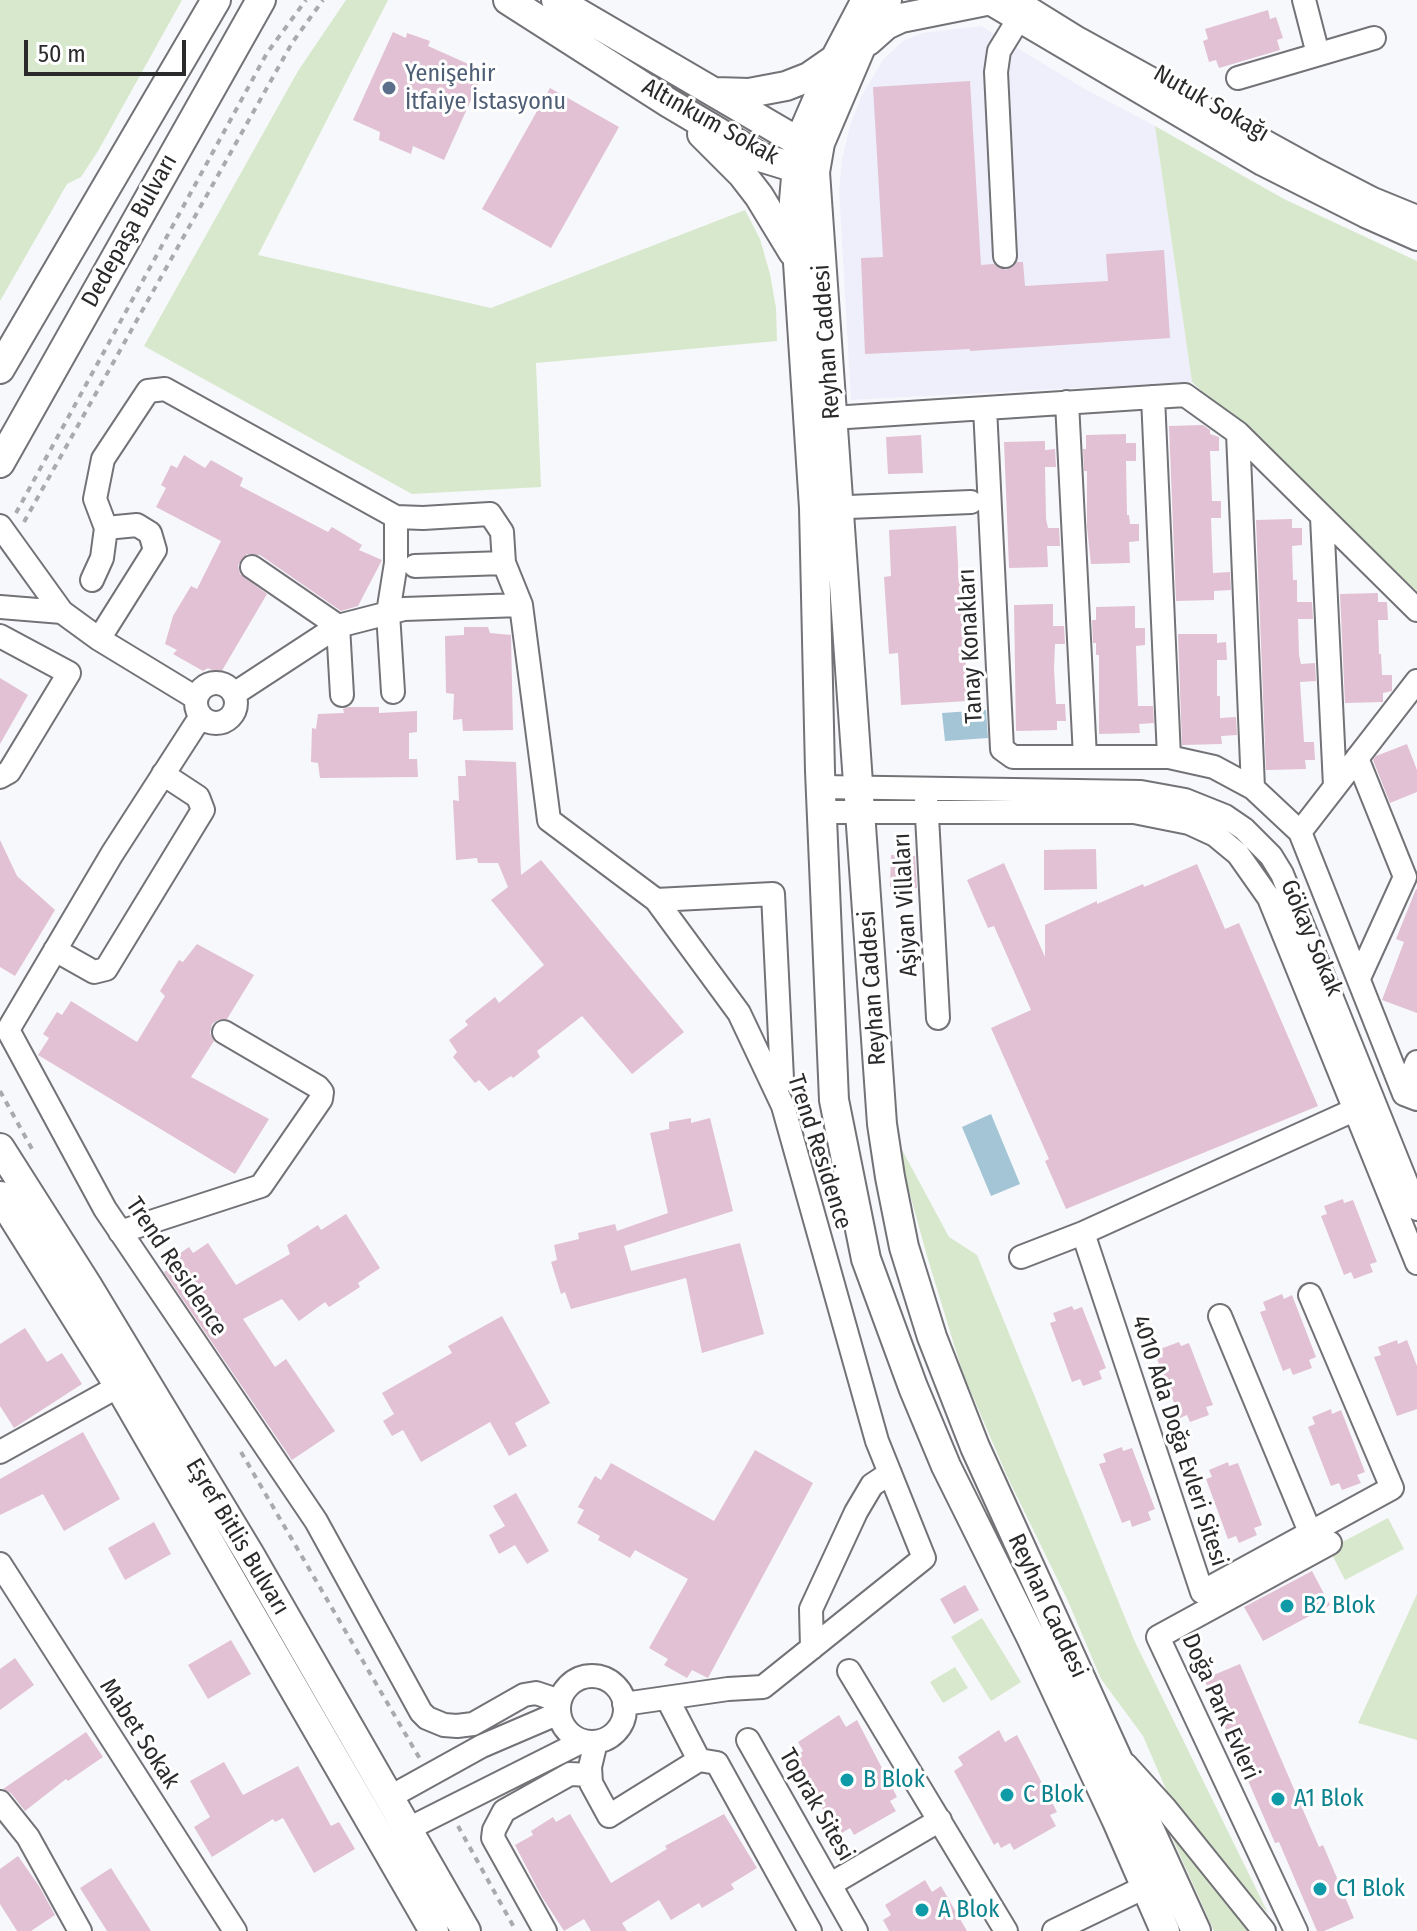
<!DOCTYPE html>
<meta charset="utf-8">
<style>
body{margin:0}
#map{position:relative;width:1417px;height:1931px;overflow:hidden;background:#f7f8fc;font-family:"Fira Sans Condensed",sans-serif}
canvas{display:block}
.scale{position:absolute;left:24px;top:40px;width:162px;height:36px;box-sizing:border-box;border:4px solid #2a2a2c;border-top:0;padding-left:10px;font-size:24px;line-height:28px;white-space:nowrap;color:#2a2a2c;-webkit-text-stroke:6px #fff;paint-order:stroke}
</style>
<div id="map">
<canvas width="1417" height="1931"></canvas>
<div class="scale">50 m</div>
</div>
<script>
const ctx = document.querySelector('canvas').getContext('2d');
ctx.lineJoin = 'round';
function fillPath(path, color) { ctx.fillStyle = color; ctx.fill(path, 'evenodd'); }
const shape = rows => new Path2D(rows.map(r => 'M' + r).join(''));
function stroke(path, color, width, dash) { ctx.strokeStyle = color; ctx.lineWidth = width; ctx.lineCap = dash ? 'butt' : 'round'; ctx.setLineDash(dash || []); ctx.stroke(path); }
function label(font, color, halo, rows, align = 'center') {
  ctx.font = font + ' "Fira Sans Condensed",sans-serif'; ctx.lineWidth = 6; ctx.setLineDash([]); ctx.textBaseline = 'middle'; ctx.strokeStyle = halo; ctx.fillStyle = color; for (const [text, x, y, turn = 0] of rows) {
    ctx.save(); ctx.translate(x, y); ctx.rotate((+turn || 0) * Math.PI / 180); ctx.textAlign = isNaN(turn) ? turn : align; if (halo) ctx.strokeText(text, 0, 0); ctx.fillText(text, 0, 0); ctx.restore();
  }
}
fillPath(shape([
 [981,26,1085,89,1155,126,1192,382,851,400,839,190,842,160,850,125,861,97,883,60,903,41,922,33]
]), '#efeffb');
fillPath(shape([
 [0,0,182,0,98,151,81,177,67,184,0,301],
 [346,0,388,0,258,255,491,308,745,210,760,239,770,274,776,308,777,341,536,363,541,487,412,494,144,346,298,71],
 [1155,126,1284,199,1417,261,1417,591,1192,382],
 [900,1146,949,1237,977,1255,1135,1642,1268,1913,1177,1815,1143,1736,1101,1679,1068,1601,1007,1476,962,1371,927,1256,903,1169],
 [1388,1518,1404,1549,1345,1580,1329,1549],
 [1417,1594,1417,1740,1358,1723],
 [982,1618,1021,1682,991,1701,951,1637],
 [955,1667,968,1688,943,1703,930,1682],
 [1170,1833,1213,1877,1258,1931,1214,1931]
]), '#d8e8cc');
fillPath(shape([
 [986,710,988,738,945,741,942,713],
 [991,1114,1020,1184,991,1196,962,1127]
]), '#a3c5d6');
fillPath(shape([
 [1268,10,1270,19,1276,17,1283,38,1277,40,1280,50,1219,68,1216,60,1209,62,1203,41,1208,39,1205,29],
 [393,32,406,38,407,33,430,41,428,46,484,71,444,160,413,146,411,154,379,140,380,132,353,120],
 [970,81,981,265,994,264,1006,270,1017,262,1023,262,1025,286,1108,281,1106,254,1164,250,1170,338,970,351,970,349,865,354,861,258,883,257,873,87],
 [550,88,619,127,551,248,482,209],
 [1203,425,1210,430,1210,434,1219,437,1219,451,1210,451,1212,501,1221,501,1221,518,1211,518,1213,573,1230,572,1231,590,1214,591,1214,600,1176,601,1169,426],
 [1126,434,1126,443,1136,443,1136,461,1126,461,1127,515,1129,515,1130,524,1139,524,1139,541,1129,542,1130,563,1091,564,1087,527,1087,471,1084,471,1083,449,1086,449,1086,435],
 [921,435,923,473,888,474,886,437],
 [1045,441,1045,450,1055,449,1056,467,1045,467,1046,519,1048,528,1059,528,1060,546,1047,546,1048,567,1009,568,1004,442],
 [184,455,205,468,211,460,243,478,240,486,328,532,332,527,362,545,359,550,382,560,358,606,341,611,260,555,247,554,238,565,240,574,267,594,220,674,208,668,203,671,173,654,177,650,165,644,173,616,191,586,197,589,221,541,156,507,166,488,161,485,171,465,177,468],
 [1292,519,1292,528,1302,528,1302,545,1292,546,1293,580,1297,580,1297,602,1312,602,1313,619,1298,619,1299,655,1301,664,1315,663,1316,681,1300,682,1304,742,1314,742,1315,760,1305,760,1306,769,1266,770,1256,520],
 [956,526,959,582,968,581,972,649,965,650,968,701,901,705,898,653,889,654,884,577,891,576,889,530],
 [1378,593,1378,602,1387,602,1388,620,1378,620,1379,654,1381,654,1382,675,1392,675,1392,691,1383,693,1383,702,1345,703,1340,594],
 [1053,604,1053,626,1064,626,1065,644,1055,644,1054,669,1056,704,1065,704,1066,721,1057,721,1057,730,1016,731,1014,605],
 [1135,606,1135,628,1145,628,1145,645,1136,646,1138,706,1153,706,1154,723,1139,724,1140,733,1099,734,1099,655,1096,655,1096,643,1093,643,1092,620,1096,620,1096,607],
 [464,627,488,627,490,633,511,635,513,730,463,731,462,719,453,720,454,694,446,693,445,636,464,635],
 [1178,634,1217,634,1217,643,1226,642,1227,660,1217,660,1217,696,1220,696,1220,718,1236,717,1237,735,1221,736,1222,744,1182,745],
 [0,678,28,695,0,744],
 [349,707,379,707,379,713,417,711,417,732,409,733,409,759,417,759,418,777,320,778,318,763,311,762,312,728,316,729,318,714,344,713,343,709],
 [1407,744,1417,770,1417,792,1390,803,1373,760,1376,756],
 [465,760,516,762,521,875,541,860,684,1032,632,1074,582,1016,537,1051,540,1057,513,1078,511,1076,489,1091,479,1080,475,1083,453,1057,457,1052,449,1040,468,1025,465,1021,495,997,499,1003,544,965,491,900,508,887,498,863,478,863,477,858,456,860,453,800,459,801,458,776,466,776],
 [0,840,17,876,55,910,15,976,0,967],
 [1096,849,1097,889,1044,890,1044,850],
 [891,855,915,856,917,888,890,887],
 [1004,863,1045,957,1045,925,1097,901,1097,904,1143,884,1144,887,1197,864,1225,929,1239,923,1318,1106,1066,1209,1045,1161,1049,1159,991,1028,1031,1010,994,926,988,928,967,880],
 [1416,889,1417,889,1417,1013,1382,1000,1404,942,1396,939],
 [197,944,254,975,227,1019,218,1020,212,1024,210,1033,214,1041,191,1077,269,1119,235,1174,38,1055,49,1038,43,1034,57,1012,62,1015,71,1001,137,1042,165,996,160,991,179,960,183,962],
 [691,1118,691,1123,710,1118,733,1211,624,1246,631,1271,740,1243,764,1334,702,1353,686,1278,571,1309,565,1292,561,1294,551,1262,557,1260,554,1245,579,1239,578,1233,615,1224,617,1231,668,1213,650,1133,669,1129,669,1122],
 [1343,1199,1344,1203,1353,1200,1377,1262,1370,1264,1373,1272,1354,1279,1351,1272,1344,1275,1321,1216,1327,1214,1324,1206],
 [346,1214,380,1268,358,1283,360,1287,329,1307,325,1302,299,1321,282,1299,243,1319,275,1367,286,1359,335,1431,292,1460,164,1272,173,1266,169,1261,189,1247,193,1253,208,1243,236,1285,290,1254,287,1245,318,1225,321,1230],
 [1282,1294,1284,1299,1292,1295,1316,1357,1309,1360,1312,1368,1293,1375,1290,1368,1283,1371,1260,1312,1266,1310,1263,1302],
 [1072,1306,1074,1310,1082,1307,1106,1368,1099,1371,1102,1379,1083,1386,1080,1379,1072,1382,1050,1323,1056,1321,1053,1313],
 [502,1316,550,1403,515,1423,527,1446,509,1456,490,1422,421,1462,403,1430,392,1436,383,1421,394,1414,382,1393,452,1353,448,1346],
 [25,1328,47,1362,62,1353,82,1384,14,1428,0,1406,0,1344],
 [1397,1340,1398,1344,1407,1340,1417,1366,1417,1409,1397,1416,1374,1357,1381,1355,1378,1347],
 [1179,1342,1181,1346,1189,1343,1213,1405,1206,1407,1209,1415,1190,1422,1187,1415,1180,1418,1157,1359,1163,1357,1160,1349],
 [1331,1409,1332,1414,1341,1410,1365,1472,1357,1475,1361,1483,1342,1490,1339,1483,1331,1486,1308,1427,1315,1424,1312,1417],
 [83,1432,120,1499,64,1531,43,1494,0,1515,0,1479],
 [1122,1447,1123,1451,1132,1448,1155,1509,1148,1512,1151,1520,1132,1527,1130,1520,1122,1523,1099,1464,1106,1462,1103,1454],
 [755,1450,813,1483,708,1678,692,1670,687,1678,664,1665,668,1659,649,1648,688,1579,635,1550,630,1558,598,1540,600,1536,577,1523,584,1510,578,1507,595,1476,601,1480,611,1463,714,1521],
 [1228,1462,1229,1466,1238,1463,1262,1525,1254,1528,1257,1535,1239,1543,1236,1536,1228,1539,1206,1479,1212,1477,1209,1470],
 [516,1493,549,1551,527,1564,515,1545,499,1554,489,1535,505,1526,493,1506],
 [154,1522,171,1554,125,1580,108,1548],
 [1312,1571,1330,1605,1263,1641,1244,1607],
 [965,1585,979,1610,954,1624,940,1599],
 [231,1640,251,1674,208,1699,188,1665],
 [15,1658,34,1685,0,1710,0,1669],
 [1240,1664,1319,1847,1323,1845,1354,1918,1324,1931,1317,1931,1279,1842,1275,1843,1204,1679],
 [839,1715,846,1727,857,1720,897,1797,890,1801,896,1811,854,1835,850,1828,842,1833,838,1827,834,1830,794,1756,803,1751,798,1742],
 [999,1730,1005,1742,1017,1735,1057,1812,1050,1815,1056,1826,1014,1850,1010,1843,1001,1848,998,1842,994,1845,954,1771,963,1765,958,1757],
 [86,1732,103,1757,68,1781,66,1779,25,1811,11,1793,3,1789],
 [224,1762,243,1795,298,1766,331,1826,339,1822,355,1849,314,1873,283,1818,275,1822,273,1819,212,1857,194,1827,210,1817,190,1781],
 [570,1814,611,1883,667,1849,665,1846,724,1814,757,1868,731,1884,734,1889,702,1908,699,1903,671,1920,659,1900,622,1923,627,1931,591,1931,584,1919,564,1931,542,1897,515,1845,533,1835,531,1831,553,1817,556,1822],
 [18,1856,39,1886,55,1915,31,1931,17,1931,0,1904,0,1869],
 [111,1868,151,1931,107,1931,80,1888],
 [925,1880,932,1892,941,1886,967,1931,889,1931,883,1920,891,1915,885,1905]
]), '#e1c1d3');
const minor = shape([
 [1016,0,1079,39,1313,168,1373,199,1417,217],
 [1304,0,1318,54],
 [986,1,1262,164,1365,216,1417,239],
 [1238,78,1374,38],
 [1005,256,996,72,999,51,1018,20],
 [1153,397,1169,757],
 [1067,402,1085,757],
 [985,408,1002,749,1013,757,1169,757,1214,767,1253,788,1300,832,1404,1094,1417,1099],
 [832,418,1185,395,1238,433,1417,610],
 [1238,433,1253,788],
 [824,508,971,502],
 [1322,517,1335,786],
 [0,526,62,612],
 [415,566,504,563],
 [252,567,338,626,342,695],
 [92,580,102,558,106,528,95,499,103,459,148,391,165,389,396,517,423,518,490,514,502,532,504,563,521,605],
 [0,607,62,612,99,639,196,698],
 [0,636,69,673,9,772,0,777],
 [99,639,155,550,150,533,137,525,106,528],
 '196 703a20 20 0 1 1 40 0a20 20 0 1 1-40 0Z',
 [393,692,388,613,396,563,396,517],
 [234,694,338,626,404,609,521,605,549,820,656,900,739,1013,783,1106,877,1441,924,1558,763,1687,728,1689,624,1704],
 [201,716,112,854,8,1030,105,1209,316,1521,421,1712,427,1718,444,1725,457,1726,473,1724,524,1695,536,1693,560,1701],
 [1357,758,1405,877,1359,978],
 [821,787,1141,792,1185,800,1225,816,1244,829,1271,856,1282,874,1417,1209],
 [926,798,938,1018],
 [823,812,1134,812,1189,823,1215,835,1238,854,1269,898,1417,1263],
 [1300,832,1417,681],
 [656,900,773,894,782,1079,776,1091],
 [55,950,94,972,106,969,203,810,198,797,163,774],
 [1404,1094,1417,1062],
 [120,1232,261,1186,321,1099,322,1092,318,1087,224,1032],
 [1083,1233,1202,1592,1392,1488,1310,1295],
 [1021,1257,1083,1233,1365,1105],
 [1220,1316,1310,1532],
 [0,1452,119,1386],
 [0,1564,235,1931],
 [812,1648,811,1609,856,1512,872,1485,890,1473],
 [849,1671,1006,1931],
 '559 1709a33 33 0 1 1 66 0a33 33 0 1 1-66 0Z',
 [667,1698,699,1760],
 [748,1740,856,1931],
 [596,1742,590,1767,591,1783,609,1816,699,1760,717,1763,810,1931],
 [1126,1765,1165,1808,1264,1931],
 [390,1797,482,1746,559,1713],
 [0,1802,28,1837,80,1931],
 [408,1829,583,1741],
 [831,1884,940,1820],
 [545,1931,493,1838,494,1830,504,1811,570,1774,590,1775],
 [1054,1931,1145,1887],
 [1296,1931,1158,1637,1330,1543]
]);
const major = shape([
 [508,0,669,103,760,157,796,168,813,161],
 [556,0,799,142,811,153],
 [866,0,835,59,799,142,794,201,814,508,820,771,834,1100,866,1259,913,1387,946,1466,1032,1639,1117,1821,1165,1931],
 [887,0,861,47,820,143,815,172,882,1124,890,1177,904,1247,932,1337,975,1447,1196,1931],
 [868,41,886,25,901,18,986,1],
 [716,92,749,93,786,86,809,77,835,59],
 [702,134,742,174,759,196,793,252],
 [0,369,216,0],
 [0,463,261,0],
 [0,1148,87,1285,250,1555,466,1931],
 [0,1196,119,1386,434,1931]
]);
stroke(minor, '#727277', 26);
stroke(major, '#727277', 32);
stroke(shape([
 [16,513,267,53,306,0],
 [24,522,292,43,323,0],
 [0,1091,32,1149],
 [241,1452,420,1759],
 [458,1826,516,1931]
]), '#a9aaad', 4, [6, 6]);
stroke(minor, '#fff', 22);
stroke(major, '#fff', 28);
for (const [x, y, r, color] of [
 [389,88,8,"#5c6f8a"],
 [1287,1606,8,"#0f9aa8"],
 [847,1780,8,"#0f9aa8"],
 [1007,1795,8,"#0f9aa8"],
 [1278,1799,8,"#0f9aa8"],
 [1320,1889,8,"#0f9aa8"],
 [922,1910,8,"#0f9aa8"]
]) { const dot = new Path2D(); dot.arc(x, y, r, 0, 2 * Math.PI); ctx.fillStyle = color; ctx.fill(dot); stroke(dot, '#fff', 3); }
label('24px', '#4e5e75', '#fff', [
 ["Yenişehir",405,74],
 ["İtfaiye İstasyonu",405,102]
], 'left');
label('24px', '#2a2a2c', '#fff', [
 ["Nutuk Sokağı",1211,104,30],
 ["Altınkum Sokak",710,122,29],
 ["Dedepaşa Bulvarı",130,231,-61],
 ["Reyhan Caddesi",827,342,-94],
 ["Tanay Konakları",971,646,-93],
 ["Aşiyan Villaları",906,905,-93],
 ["Gökay Sokak",1311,938,67],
 ["Reyhan Caddesi",873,988,-94],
 ["Trend Residence",819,1152,72],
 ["Trend Residence",176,1267,56],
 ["4010 Ada Doğa Evleri Sitesi",1179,1441,72],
 ["Eşref Bitlis Bulvarı",237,1537,59],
 ["Reyhan Caddesi",1047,1606,65],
 ["Doğa Park Evleri",1220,1707,66],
 ["Mabet Sokak",139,1734,57],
 ["Toprak Sitesi",816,1805,60]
]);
label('24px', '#0d838f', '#fff', [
 ["B2 Blok",1303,1606],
 ["B Blok",863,1780],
 ["C Blok",1023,1795],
 ["A1 Blok",1294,1799],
 ["C1 Blok",1336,1889],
 ["A Blok",938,1910]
], 'left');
</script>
